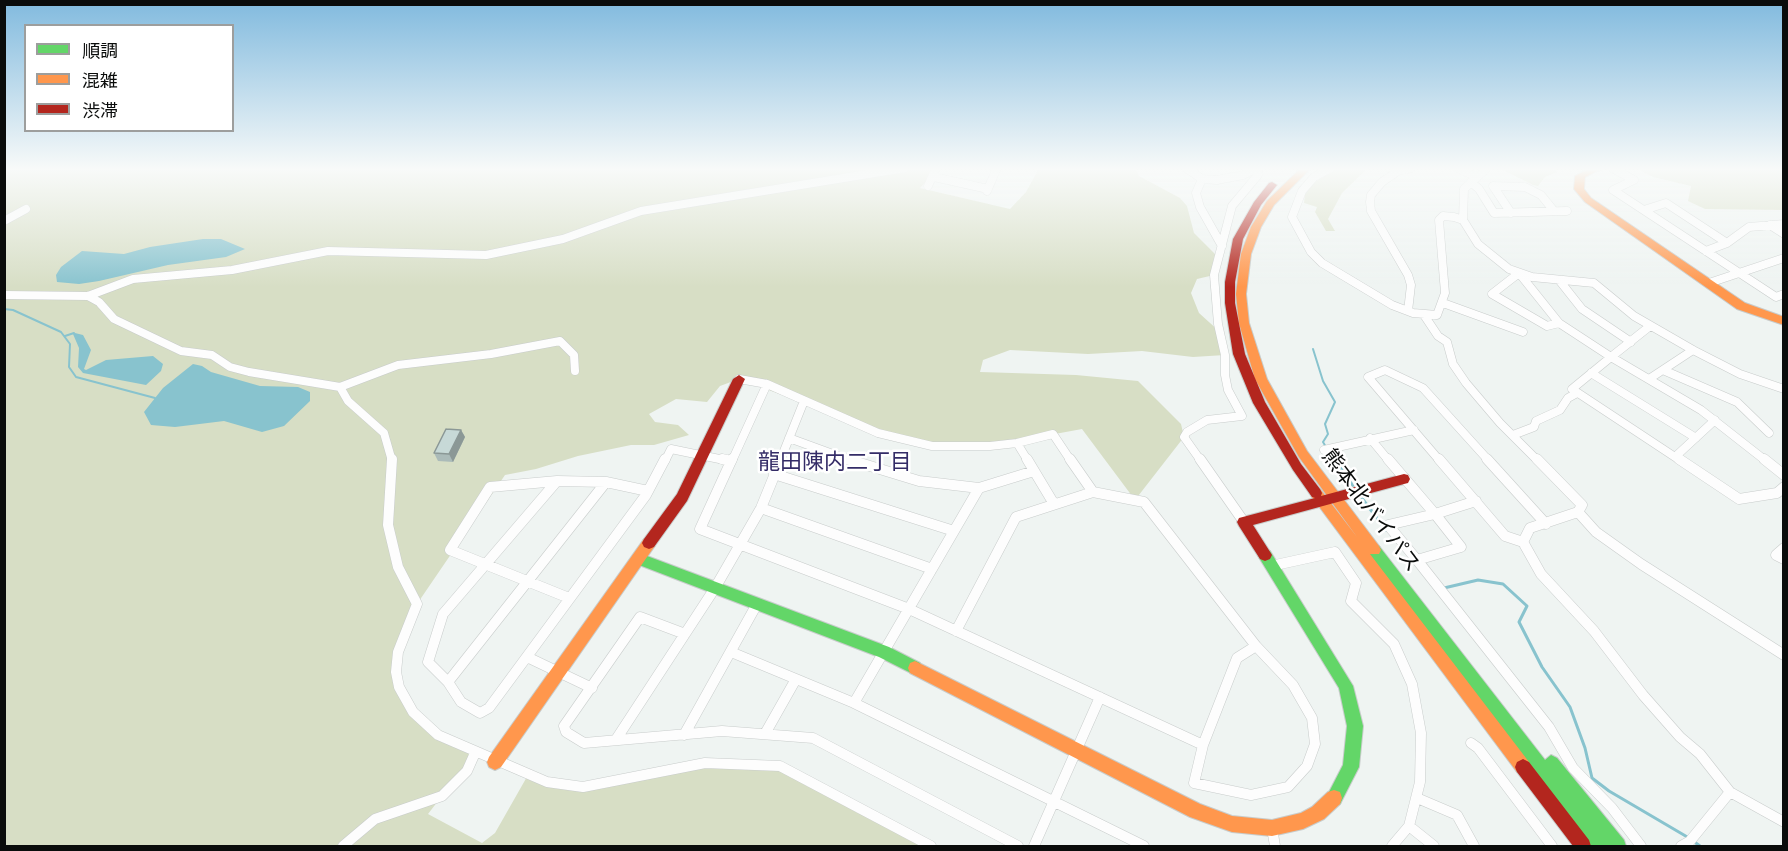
<!DOCTYPE html>
<meta charset="utf-8">
<style>
body{margin:0}
#map{position:relative;width:1788px;height:851px;overflow:hidden;background:#eff4f2;font-family:"DejaVu Sans","Noto Sans JP",sans-serif}
canvas{display:block}
.frame{position:absolute;inset:0;border:6px solid #0a0c0b;pointer-events:none}
.legend{position:absolute;left:24px;top:24px;width:210px;height:108px;box-sizing:border-box;background:#fff;border:2px solid #9d9e9d;margin:0;padding:8px 10px;list-style:none;font-size:18px;color:#0a0c0b}
.legend li{display:flex;align-items:center;gap:12px;height:30px}
.legend b{width:30px;border:2px solid #9d9e9d}
</style>
<div id="map">
<canvas width="1788" height="851"></canvas>
<div class="frame"></div>
<ul class="legend">
<li><b style="height:8px;background:#63d668"></b>順調</li>
<li><b style="height:8px;background:#ff974d"></b>混雑</li>
<li><b style="height:8px;background:#b3261e"></b>渋滞</li>
</ul>
</div>
<script>
const ctx = document.querySelector('canvas').getContext('2d');
ctx.lineJoin = 'round';
function fillPath(path, color) { ctx.fillStyle = color; ctx.fill(path, 'evenodd'); }
const shape = rows => new Path2D(rows.map(r => 'M' + r).join(''));
function stroke(path, color, width, dash) { ctx.strokeStyle = color; ctx.lineWidth = width; ctx.lineCap = dash ? 'butt' : 'round'; ctx.setLineDash(dash || []); ctx.stroke(path); }
function label(font, color, halo, rows, align = 'center') {
  ctx.font = font + ' "DejaVu Sans","Noto Sans JP",sans-serif'; ctx.lineWidth = 5; ctx.setLineDash([]); ctx.textBaseline = 'middle'; ctx.strokeStyle = halo; ctx.fillStyle = color; for (const [text, x, y, turn = 0] of rows) {
    ctx.save(); ctx.translate(x, y); ctx.rotate((+turn || 0) * Math.PI / 180); ctx.textAlign = isNaN(turn) ? turn : align; if (halo) ctx.strokeText(text, 0, 0); ctx.fillText(text, 0, 0); ctx.restore();
  }
}
fillPath(shape([
 [4,168,930,168,930,177,920,188,1010,209,1026,192,1037,172,1035,168,1135,168,1139,176,1180,198,1187,206,1194,233,1219,258,1214,275,1197,279,1191,293,1199,313,1220,332,1225,355,1193,357,1142,351,1088,354,1010,350,983,360,980,372,1076,375,1138,381,1181,424,1184,437,1135,500,1082,429,990,446,909,442,739,379,720,386,707,402,676,399,649,414,655,422,678,425,689,435,654,445,631,445,578,456,536,469,505,475,417,604,396,672,413,712,475,753,428,814,482,843,495,833,528,775,582,787,705,763,780,766,931,846,5,846],
 [1336,168,1368,168,1342,193,1328,219,1335,231,1326,231,1315,212,1317,207,1304,203,1305,194,1312,184],
 [1499,168,1552,168,1557,172,1545,177,1538,186,1533,185],
 [1636,168,1783,168,1783,210,1705,209,1688,201,1691,186,1653,177]
]), '#d7dec5');
fillPath(shape([
 [203,239,221,239,245,249,226,257,168,265,99,281,79,284,57,282,56,275,61,267,82,251,124,254,150,247],
 [75,333,83,335,91,350,84,369,86,370,106,360,153,356,163,364,161,371,146,385,83,373,78,367,79,348,73,334],
 [193,364,202,366,211,372,260,386,298,387,310,392,310,401,284,426,262,432,224,421,175,427,151,425,144,412,163,388]
]), '#88c3ce');
stroke(shape([
 [4,309,13,310,61,332,70,344,69,367,76,377,155,398],
 [65,336,74,333],
 [1313,349,1323,381,1335,402,1325,424,1328,434,1323,442,1326,447],
 [1330,451,1336,461]
]), '#88c3ce', 2);
stroke(shape([
 [1335,459,1355,489],
 [1358,493,1386,530],
 [1444,588,1478,580,1503,584,1527,606,1519,622,1542,667,1570,707,1585,748,1592,778,1609,791,1689,838],
 [1693,841,1700,846]
]), '#88c3ce', 3);
const streetFar1 = shape([
 [1186,168,1202,179,1217,180,1243,175,1257,168],
 [1331,168,1314,177,1302,191,1292,217,1311,252,1322,263,1392,305,1413,313,1437,315,1445,293,1439,220,1443,216,1454,217,1463,220,1478,244,1509,269,1532,277,1594,283,1634,316,1693,350,1740,374,1784,389],
 [1457,168,1477,177],
 [1612,168,1634,180,1613,190,1776,297,1784,294],
 [934,177,988,189],
 [1202,179,1196,193,1200,207,1222,246],
 [1471,182,1479,189,1494,213,1567,211],
 [928,186,936,168],
 [987,191,997,168],
 [1644,210,1666,203,1727,243,1706,251],
 [1511,213,1493,186,1525,187,1541,195,1554,211],
 [1463,220,1464,189,1487,168],
 [4,221,26,209],
 [1770,225,1784,234],
 [1727,243,1749,227,1784,224],
 [1519,273,1559,323,1611,357,1650,326],
 [1519,273,1492,294,1547,326,1559,323],
 [1559,280,1582,309,1631,342],
 [1709,283,1784,258],
 [4,295,88,296,133,279,232,270,328,251,486,255,563,239,641,211,905,168],
 [88,296,99,302,114,319,181,351,212,355,230,367,249,372,340,387,348,401,384,433,392,461],
 [1443,303,1523,332],
 [1408,311,1411,285,1408,275,1371,211,1370,202,1371,195,1382,182,1398,171,1411,168],
 [1424,315,1438,336,1447,342,1453,364,1466,383,1500,423,1538,461],
 [1663,370,1737,402,1769,433],
 [1591,373,1696,438],
 [739,379,767,384,878,433,932,446,990,446,1017,443,1053,434,1071,461],
 [1649,379,1693,350],
 [340,387,398,365,491,354,560,341,574,355,575,371],
 [1513,435,1534,427,1536,421,1560,410,1568,398,1577,393],
 [789,438,852,461],
 [1370,438,1389,461],
 [1017,443,1028,461],
 [1324,450,1414,430],
 [1676,456,1715,420],
 [665,461,671,449,729,461],
 [732,461,767,384],
 [780,461,804,401],
 [1201,461,1184,437,1187,432,1207,420,1242,416,1228,390,1225,375,1225,355,1218,324,1214,275,1232,206,1258,175,1258,168],
 [1440,461,1368,377,1385,370,1423,388,1489,461],
 [1681,461,1572,389,1611,357,1701,410,1766,461]
]);
const street = shape([
 [392,459,388,525,398,567,417,604,398,652,396,672,399,687,413,712,438,735,547,782,583,787,705,763,780,766,931,846],
 [722,459,731,461],
 [732,459,700,529,909,609,1203,745],
 [847,459,919,481,979,488,1034,471],
 [1027,459,1054,504],
 [1070,459,1093,492],
 [1200,459,1244,522],
 [1388,459,1435,514],
 [1439,459,1505,536,1523,542,1541,574,1594,631,1643,695,1680,737,1700,754,1730,792,1784,822],
 [1487,459,1546,524],
 [1537,459,1582,505,1578,512],
 [1679,459,1739,499,1777,493,1784,487],
 [1764,459,1784,475],
 [774,474,954,531],
 [557,481,443,614,428,662,448,682,461,702,480,713,489,708,646,495,665,459],
 [761,508,932,569],
 [1578,512,1596,532,1641,564,1784,655],
 [1435,514,1461,547,1417,560,1388,525,1435,514],
 [1435,514,1476,501],
 [1523,542,1530,528,1578,512],
 [1784,548,1776,555,1784,559],
 [1417,560,1549,727,1573,768,1612,808,1641,846],
 [1271,566,1335,552,1356,583,1351,601,1394,644,1412,684,1421,733,1420,782,1409,826,1392,846],
 [569,598,450,550,490,487,557,481,606,482,648,491],
 [956,631,1016,517,1093,492,1144,502,1256,646],
 [685,634,640,617,564,726,566,732,584,743,722,731,813,738,1018,846],
 [1256,646,1293,685,1312,718,1315,744,1307,766,1288,787,1251,795,1194,783,1203,745,1237,658,1256,646],
 [731,652,854,703,1144,846],
 [527,657,592,688],
 [448,682,606,482],
 [854,703,979,488],
 [766,732,796,679],
 [684,735,757,604],
 [617,738,715,588,761,508,781,459],
 [1471,743,1478,748,1552,846],
 [1417,798,1457,815,1474,846],
 [1409,826,1434,846],
 [1272,828,1275,846],
 [343,846,375,819,442,796,467,771,475,753],
 [1034,846,1100,697],
 [1681,846,1690,841,1730,792]
]);
const fast = shape([
 [1374,544,1379,546,1545,760,1551,755,1557,758,1624,840,1626,846,1591,846,1369,554,1367,550,1369,546,1374,544],
 [1265,549,1270,551,1353,686,1363,726,1359,767,1340,804,1334,806,1328,804,1326,798,1343,765,1347,726,1339,688,1260,559,1258,555,1260,551,1265,549],
 [639,553,889,647,920,663,922,668,920,673,915,675,879,657,634,563,632,559,634,555,639,553]
]);
const slow = shape([
 [1301,168,1311,168,1274,205,1261,227,1251,254,1246,294,1249,323,1267,379,1307,451,1379,546,1381,550,1379,554,1370,554,1529,762,1531,767,1529,772,1523,775,1517,772,1312,497,1310,493,1312,489,1320,489,1357,537,1299,457,1255,379,1239,323,1236,294,1241,254,1251,227,1267,201,1301,168],
 [1591,168,1603,168,1585,177,1584,189,1591,198,1745,303,1784,317,1784,325,1737,309,1585,202,1574,189,1575,176,1591,168],
 [649,537,654,539,656,543,654,547,501,767,495,770,489,767,487,762,489,757,644,539,649,537],
 [915,661,1200,804,1232,816,1272,820,1301,813,1312,807,1328,792,1334,790,1340,792,1342,798,1340,804,1324,819,1303,829,1272,836,1232,832,1190,817,910,673,908,668,910,663,915,661]
]);
const jam = shape([
 [1272,182,1277,185,1261,205,1243,239,1235,282,1235,303,1245,354,1265,402,1301,464,1320,489,1322,493,1321,496,1404,474,1408,475,1410,479,1408,483,1404,484,1253,525,1272,555,1270,559,1265,561,1260,559,1239,526,1237,522,1239,518,1315,498,1312,497,1293,470,1253,403,1233,354,1225,303,1225,282,1233,239,1254,202,1269,183,1272,182],
 [739,375,745,379,687,501,654,547,649,549,644,547,642,543,644,539,677,494,733,379,739,375],
 [1523,759,1529,762,1589,840,1591,846,1573,846,1517,772,1515,767,1517,762,1523,759]
]);
stroke(streetFar1, '#c8cccb', 9);
stroke(street, '#c8cccb', 11);
stroke(fast, '#c8cccb', 2);
stroke(slow, '#c8cccb', 2);
stroke(jam, '#c8cccb', 2);
stroke(streetFar1, '#fdfdfd', 8);
stroke(street, '#fdfdfd', 10);
fillPath(fast, '#63d668');
fillPath(slow, '#ff974d');
fillPath(jam, '#b3261e');
fillPath(shape([
 [461,430,465,437,453,462,438,461,434,453]
]), '#abbbb9');
fillPath(shape([
 [461,430,465,437,453,462,449,454]
]), '#8b9896');
const building = shape([
 [446,429,461,430,449,454,434,453,446,429]
]);
fillPath(building, '#c7d9d7');
stroke(building, '#8b9896', 1.5);
const sky = ctx.createLinearGradient(0, 0, 0, 287);
sky.addColorStop(0, '#81bade');
sky.addColorStop(0.59, '#f8faf9');
sky.addColorStop(1, '#f8faf900');
ctx.fillStyle = sky;
ctx.fillRect(0, 0, 1788, 287);
label('21px', '#0a0c0b', '#fff', [
 ["熊本北バイパス",1370,511,53]
]);
label('22px', '#342c67', '#fff', [
 ["龍田陳内二丁目",835,463]
]);
</script>
